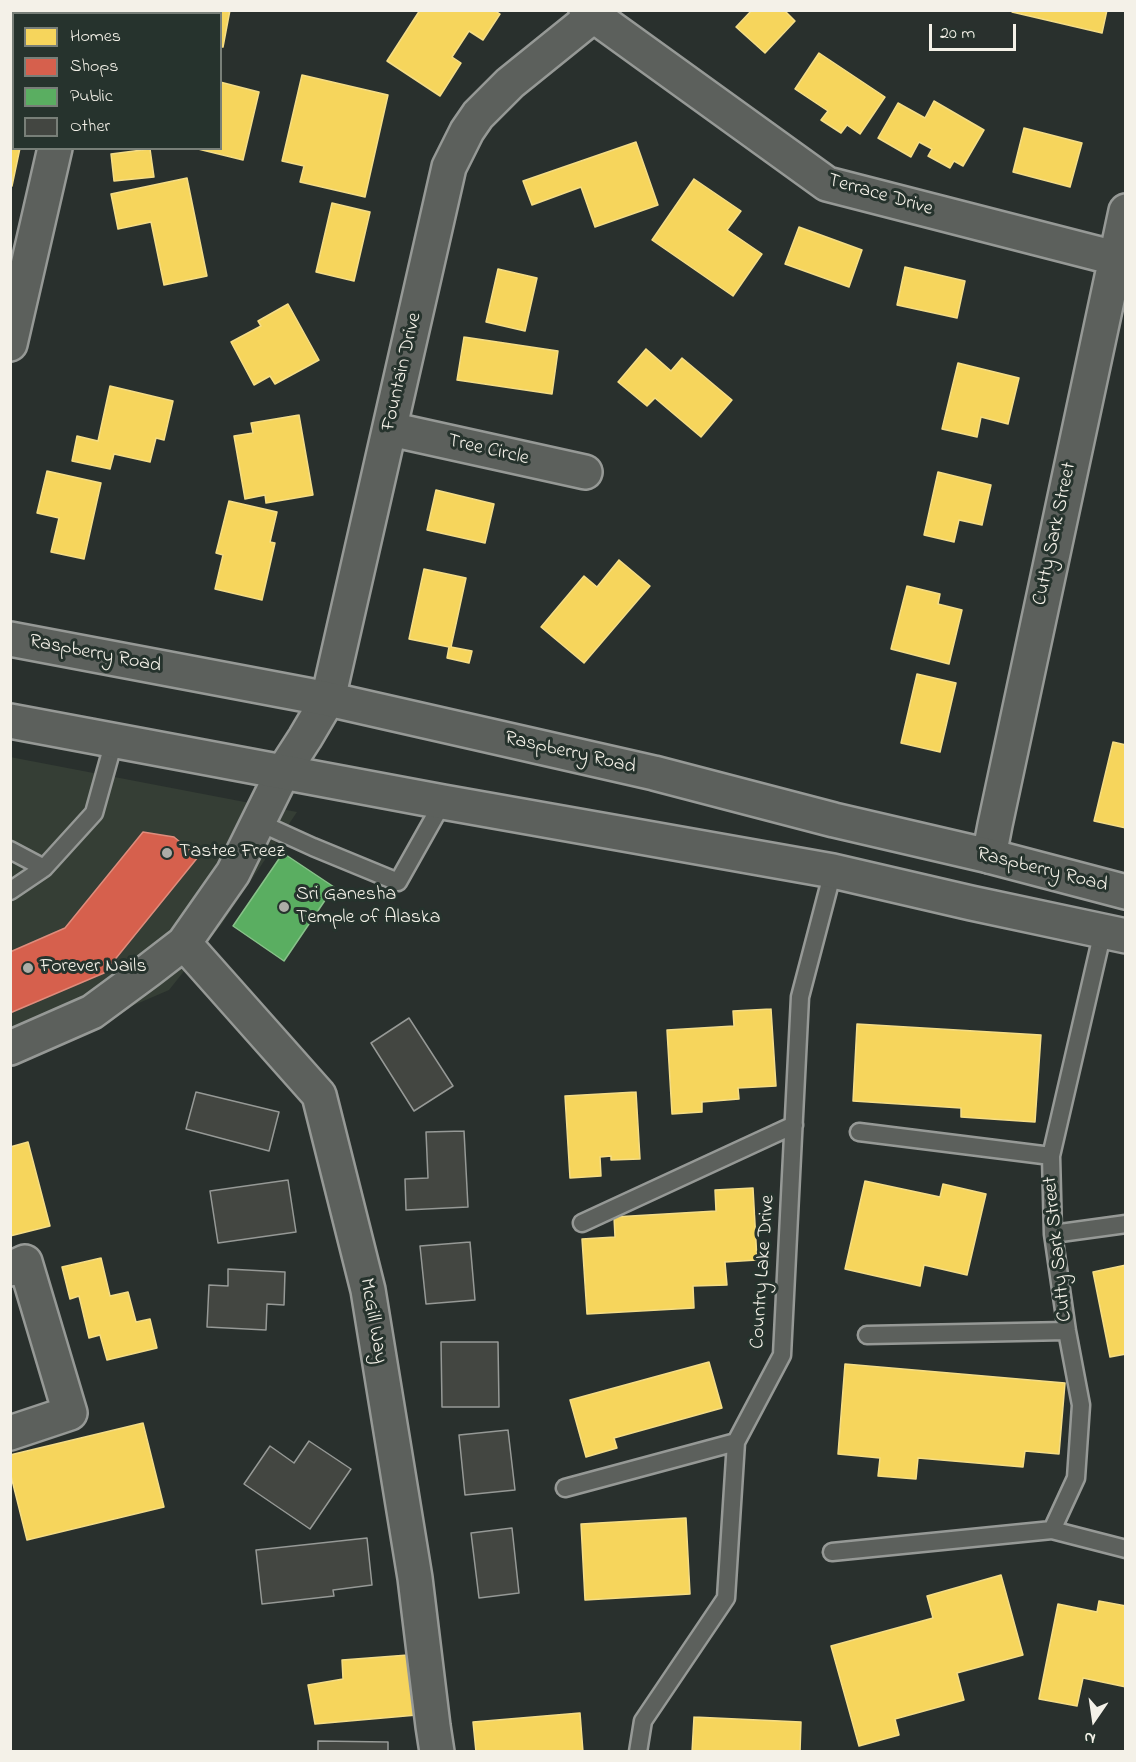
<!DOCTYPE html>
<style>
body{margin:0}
#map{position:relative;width:1136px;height:1762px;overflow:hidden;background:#29302d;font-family:"Indie Flower",sans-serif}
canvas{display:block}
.frame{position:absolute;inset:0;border:12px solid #f4f1e8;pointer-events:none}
.legend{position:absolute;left:12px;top:12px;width:210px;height:138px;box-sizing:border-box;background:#26332d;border:2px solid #787f78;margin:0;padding:8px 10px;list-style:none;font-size:18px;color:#f4f1e8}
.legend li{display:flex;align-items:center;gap:12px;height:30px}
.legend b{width:30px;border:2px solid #787f78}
.north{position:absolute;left:1064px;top:1690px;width:60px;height:60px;-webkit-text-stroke:4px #26332d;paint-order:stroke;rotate:193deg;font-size:16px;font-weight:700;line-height:24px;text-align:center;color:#f4f1e8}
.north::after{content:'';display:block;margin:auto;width:21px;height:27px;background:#f4f1e8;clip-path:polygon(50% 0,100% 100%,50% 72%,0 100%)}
.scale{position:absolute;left:929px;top:24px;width:87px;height:27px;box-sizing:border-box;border:3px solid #f4f1e8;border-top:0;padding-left:8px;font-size:18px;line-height:21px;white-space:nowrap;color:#f4f1e8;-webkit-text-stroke:4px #26332d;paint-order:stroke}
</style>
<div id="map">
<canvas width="1136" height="1762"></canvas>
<div class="frame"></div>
<ul class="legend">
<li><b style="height:16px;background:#f6d55c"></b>Homes</li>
<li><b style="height:16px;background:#d6604d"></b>Shops</li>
<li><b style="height:16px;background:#5aae61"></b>Public</li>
<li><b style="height:16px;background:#434641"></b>Other</li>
</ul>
<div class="north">N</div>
<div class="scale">20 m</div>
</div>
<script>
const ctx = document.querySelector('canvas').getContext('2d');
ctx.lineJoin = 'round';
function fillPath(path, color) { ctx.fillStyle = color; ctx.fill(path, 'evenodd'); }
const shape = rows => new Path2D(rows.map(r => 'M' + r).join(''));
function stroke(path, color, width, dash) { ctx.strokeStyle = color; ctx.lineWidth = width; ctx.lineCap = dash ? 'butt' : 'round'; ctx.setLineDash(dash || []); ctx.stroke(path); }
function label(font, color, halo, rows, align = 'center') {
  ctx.font = font + ' "Indie Flower",sans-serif'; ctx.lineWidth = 6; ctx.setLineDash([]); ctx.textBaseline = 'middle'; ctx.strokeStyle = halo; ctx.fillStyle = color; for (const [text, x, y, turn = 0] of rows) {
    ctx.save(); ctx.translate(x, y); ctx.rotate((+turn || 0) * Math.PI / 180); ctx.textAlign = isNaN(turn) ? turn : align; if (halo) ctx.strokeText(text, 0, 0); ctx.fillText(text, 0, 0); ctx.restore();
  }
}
fillPath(shape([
 [10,757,297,812,221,925,169,990,11,1058]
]), '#353e35');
const homes = shape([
 [190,10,230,10,223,47,220,47,220,14,189,14,190,10],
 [420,10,494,10,500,14,483,40,469,31,452,57,461,63,440,96,387,61,420,10],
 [752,10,784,10,795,21,765,53,736,27,752,10],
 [1013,10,1107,10,1102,33,1012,12,1013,10],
 [819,53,885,97,860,134,847,125,841,133,821,120,828,111,795,89,819,53],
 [302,75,388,95,365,197,300,182,304,166,282,161,302,75],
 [220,82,259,92,243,160,194,148,220,148,220,82],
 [934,101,984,130,963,166,954,161,950,168,928,156,932,149,919,142,911,157,878,138,898,103,925,118,934,101],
 [1024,128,1082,143,1070,187,1013,172,1024,128],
 [10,135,14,135,14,148,20,148,12,186,10,135],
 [636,142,658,205,595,227,581,187,532,205,523,181,636,142],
 [150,149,154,177,114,181,111,154,150,149],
 [187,178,207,276,164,285,151,222,118,229,111,194,187,178],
 [694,179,741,211,727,230,762,254,733,296,652,240,694,179],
 [332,203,370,212,354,281,316,272,332,203],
 [799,227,862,250,849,287,785,264,799,227],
 [905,267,965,281,957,318,897,305,905,267],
 [498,269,537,278,525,331,486,322,498,269],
 [288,304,319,360,275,384,270,376,254,385,231,342,261,326,258,321,288,304],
 [464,337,558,351,552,394,457,380,464,337],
 [646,349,671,371,682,358,732,400,701,437,655,398,647,406,618,382,646,349],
 [958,363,1019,378,1008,424,981,417,977,437,942,429,958,363],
 [110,386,173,401,164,440,156,438,150,462,114,454,110,469,72,461,77,436,98,441,110,386],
 [299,415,313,495,266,503,265,495,245,499,234,436,253,433,251,423,299,415],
 [47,471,101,483,84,559,51,552,59,518,37,513,47,471],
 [938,472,991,485,982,525,959,520,954,542,924,535,938,472],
 [436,490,494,504,485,543,427,530,436,490],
 [229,501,277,512,270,542,275,543,262,600,215,589,223,555,216,553,229,501],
 [619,560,650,586,584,663,541,627,584,576,597,587,619,560],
 [424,569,466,578,451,647,472,651,469,663,447,658,449,647,409,639,424,569],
 [907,586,940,594,938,604,962,610,949,664,891,649,907,586],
 [917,674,956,683,940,752,901,743,917,674],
 [1113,742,1126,745,1126,828,1094,821,1113,742],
 [771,1009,776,1086,738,1088,739,1099,702,1102,702,1112,672,1114,667,1030,734,1026,733,1011,771,1009],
 [857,1024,1041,1035,1035,1122,961,1117,961,1108,853,1101,857,1024],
 [636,1092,640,1159,611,1160,611,1156,600,1157,601,1176,570,1178,565,1096,636,1092],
 [28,1142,50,1226,10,1236,10,1147,28,1142],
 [865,1181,940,1197,943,1184,986,1194,967,1275,924,1265,920,1286,845,1269,865,1181],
 [753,1188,757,1260,725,1262,727,1285,693,1286,694,1308,587,1314,582,1239,615,1237,614,1217,716,1211,715,1190,753,1188],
 [101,1258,110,1296,128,1292,136,1322,150,1319,157,1348,107,1360,100,1335,89,1338,79,1296,70,1299,62,1267,101,1258],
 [1126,1265,1126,1354,1110,1357,1093,1272,1126,1265],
 [709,1362,722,1408,614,1438,617,1448,586,1457,570,1400,709,1362],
 [845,1364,1065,1383,1059,1454,1025,1451,1023,1467,918,1458,916,1479,878,1476,880,1458,838,1454,845,1364],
 [143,1423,164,1507,27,1540,10,1472,10,1455,143,1423],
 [686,1518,690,1594,585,1600,581,1524,686,1518],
 [1001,1575,1023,1655,957,1673,964,1700,895,1719,899,1735,859,1746,831,1646,933,1618,927,1596,1001,1575],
 [1099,1601,1126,1606,1126,1687,1083,1678,1077,1706,1039,1699,1058,1604,1097,1612,1099,1601],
 [408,1655,417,1715,315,1724,308,1685,343,1679,342,1660,408,1655],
 [580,1713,583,1752,476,1752,473,1722,580,1713],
 [694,1717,801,1722,800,1752,692,1752,694,1717]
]);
fillPath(homes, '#f6d55c');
stroke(homes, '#f5dd86', 1.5);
const shops = shape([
 [143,832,174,837,198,857,104,973,10,1013,10,952,65,928,143,832]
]);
fillPath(shops, '#d6604d');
stroke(shops, '#df8c7c', 1.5);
const public = shape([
 [283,853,334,887,284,961,233,926,283,853]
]);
fillPath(public, '#5aae61');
stroke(public, '#88c28a', 1.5);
const building = shape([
 [409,1018,453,1086,414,1111,371,1043,409,1018],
 [196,1092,279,1112,269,1151,186,1129,196,1092],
 [464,1131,468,1207,406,1210,405,1179,428,1178,426,1132,464,1131],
 [288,1180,296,1232,218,1243,210,1191,288,1180],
 [470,1242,475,1300,426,1304,420,1246,470,1242],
 [228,1269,285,1272,284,1305,267,1304,266,1330,207,1327,209,1285,228,1286,228,1269],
 [441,1342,498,1342,499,1407,442,1407,441,1342],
 [508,1430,515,1490,465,1495,459,1435,508,1430],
 [309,1441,351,1469,310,1529,244,1484,270,1446,294,1463,309,1441],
 [512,1528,519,1593,479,1598,471,1533,512,1528],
 [367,1538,372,1585,333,1590,334,1596,262,1604,256,1550,367,1538],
 [318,1741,388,1742,388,1752,318,1752,318,1741]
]);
fillPath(building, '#434641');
stroke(building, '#969996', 1.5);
const service = shape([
 [258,822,313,847,398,882,443,802],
 [10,850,44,868,10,891],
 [44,868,94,813,114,741],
 [859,1132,1051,1156],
 [582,1223,794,1125],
 [1053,1234,1126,1224],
 [867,1335,1067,1331],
 [565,1488,736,1442],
 [1052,1530,1076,1478,1081,1405,1067,1331,1053,1234,1051,1156,1103,931],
 [832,1552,1052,1530,1126,1549],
 [638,1752,643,1721,726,1598,736,1442,782,1355,800,997,833,871]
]);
const minor = shape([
 [586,10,827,184,1115,258],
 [86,14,87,10],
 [10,344,55,148],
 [390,429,585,472],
 [989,856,995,825,1126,211],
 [184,943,319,1095,368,1290,415,1578,433,1726,437,1752],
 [10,1048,92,1012,149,970,184,943,233,873,283,772,305,738,328,699,449,167,467,131,478,115,510,83,593,16],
 [10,1269,25,1262,70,1413,10,1433]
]);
const secondary = shape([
 [10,639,328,699,654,773,834,820,989,856,1126,892],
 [10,721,443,802,833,871,971,903,1126,936]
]);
stroke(service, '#969996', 21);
stroke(minor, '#969996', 38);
stroke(secondary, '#969996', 38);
stroke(service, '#5c605c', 16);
stroke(minor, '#5c605c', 33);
stroke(secondary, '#5c605c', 33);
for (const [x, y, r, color] of [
 [167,853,6,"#adada7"],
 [284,907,6,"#adada7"],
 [28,968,6,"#adada7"]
]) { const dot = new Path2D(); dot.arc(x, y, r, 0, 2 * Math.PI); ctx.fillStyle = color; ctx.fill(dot); stroke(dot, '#26332d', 2); }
label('20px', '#f4f1e8', '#26332d', [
 ["Terrace Drive",880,196,16],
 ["Fountain Drive",403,372,-77],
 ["Tree Circle",488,451,13],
 ["Cutty Sark Street",1056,534,-78],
 ["Raspberry Road",95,655,11],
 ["Raspberry Road",570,754,13],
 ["Raspberry Road",1042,871,14],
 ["Cutty Sark Street",1059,1249,-96],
 ["Country Lake Drive",764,1272,-86],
 ["McGill Way",372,1321,80]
]);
label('20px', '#f4f1e8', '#26332d', [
 ["Tastee Freez",179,853],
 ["Sri Ganesha",296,896],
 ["Temple of Alaska",296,919],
 ["Forever Nails",40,968]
], 'left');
</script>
